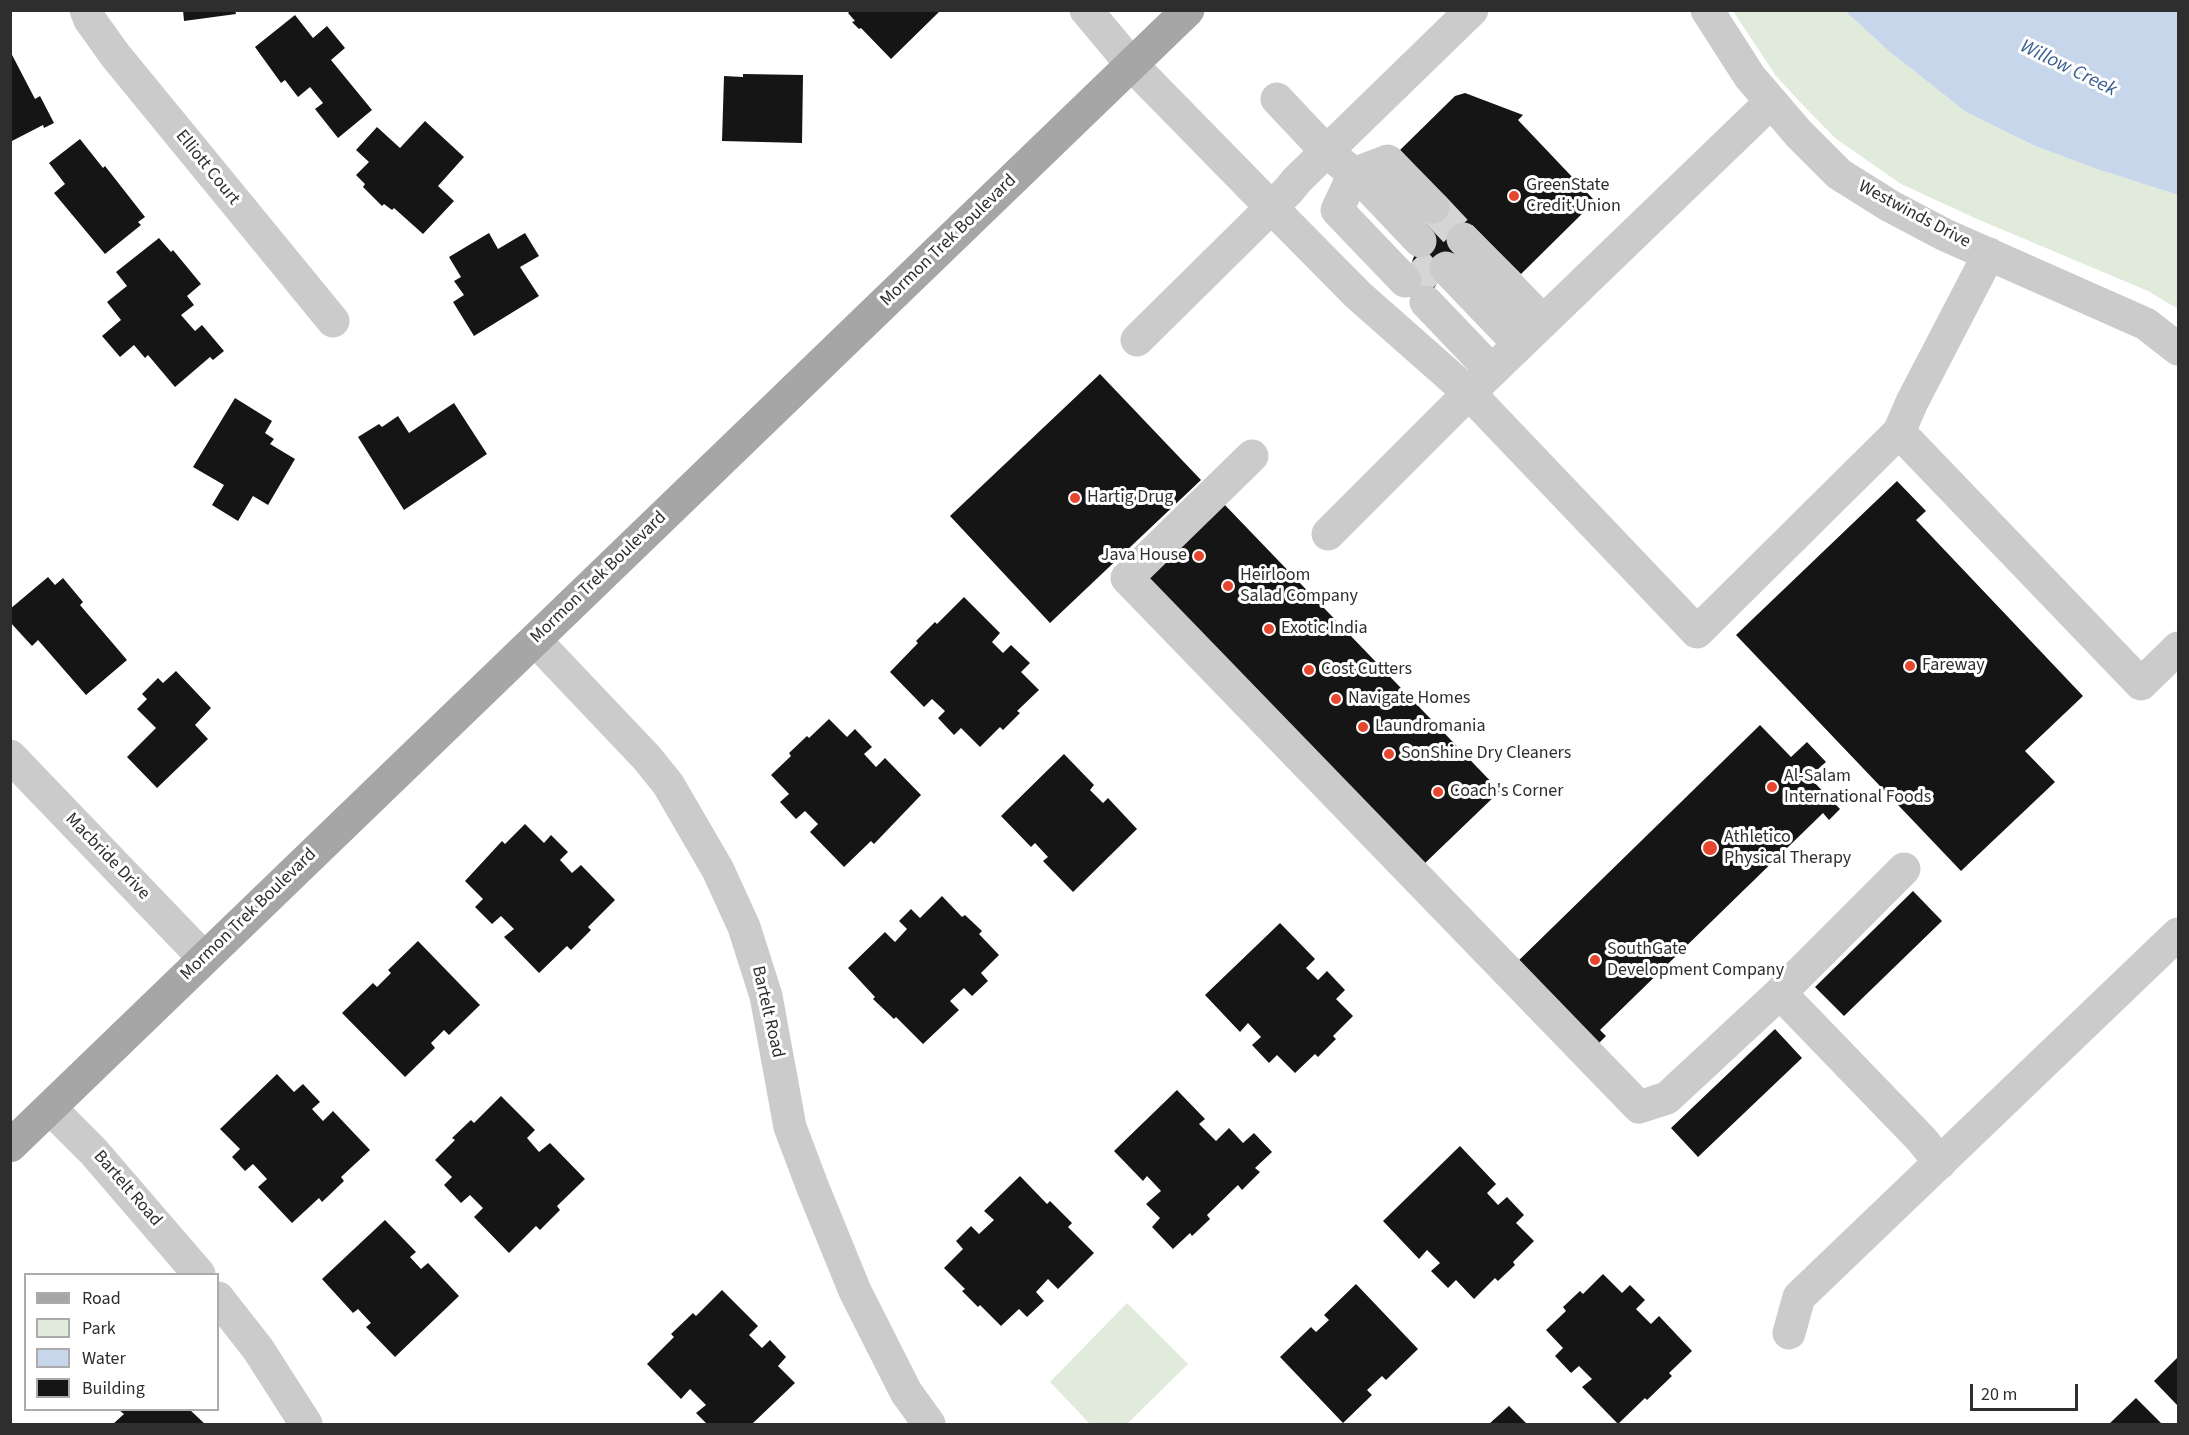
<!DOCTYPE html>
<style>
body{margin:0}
#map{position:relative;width:2189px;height:1435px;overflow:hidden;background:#fff;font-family:"Source Sans 3",sans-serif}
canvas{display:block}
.frame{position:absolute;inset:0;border:12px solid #2e2e2e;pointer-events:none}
.legend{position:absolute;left:24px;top:1273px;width:195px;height:138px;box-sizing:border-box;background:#fff;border:2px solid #ababab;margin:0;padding:8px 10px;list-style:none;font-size:18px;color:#2e2e2e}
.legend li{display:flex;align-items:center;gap:12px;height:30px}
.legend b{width:30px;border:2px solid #ababab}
.scale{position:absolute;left:1970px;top:1384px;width:108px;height:27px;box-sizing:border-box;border:3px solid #2e2e2e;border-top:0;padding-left:8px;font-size:18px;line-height:21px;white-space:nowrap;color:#2e2e2e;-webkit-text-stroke:4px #fff;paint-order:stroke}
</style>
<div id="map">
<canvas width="2189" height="1435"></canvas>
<div class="frame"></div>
<ul class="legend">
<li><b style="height:8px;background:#a6a6a6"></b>Road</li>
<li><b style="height:16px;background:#e0ebdb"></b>Park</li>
<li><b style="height:16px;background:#c7d6eb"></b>Water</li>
<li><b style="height:16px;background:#151515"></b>Building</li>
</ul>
<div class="scale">20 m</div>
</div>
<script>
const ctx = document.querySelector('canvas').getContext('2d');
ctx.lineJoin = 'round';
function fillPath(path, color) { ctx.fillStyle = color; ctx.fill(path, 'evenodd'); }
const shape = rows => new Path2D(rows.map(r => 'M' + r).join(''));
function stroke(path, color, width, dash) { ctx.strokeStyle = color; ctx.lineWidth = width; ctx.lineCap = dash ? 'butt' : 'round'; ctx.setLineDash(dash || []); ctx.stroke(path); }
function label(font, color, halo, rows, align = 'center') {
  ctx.font = font + ' "Source Sans 3",sans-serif'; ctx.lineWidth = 6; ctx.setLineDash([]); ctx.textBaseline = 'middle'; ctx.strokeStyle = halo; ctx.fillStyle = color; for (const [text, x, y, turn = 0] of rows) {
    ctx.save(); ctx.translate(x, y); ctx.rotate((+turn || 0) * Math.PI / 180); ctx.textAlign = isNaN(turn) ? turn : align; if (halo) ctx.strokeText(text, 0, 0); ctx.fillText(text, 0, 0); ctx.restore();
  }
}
fillPath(shape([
 [1733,11,1845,11,1890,52,1966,112,2033,145,2094,168,2178,195,2178,309,2148,291,1977,219,1901,184,1835,138,1800,102,1776,76],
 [1127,1303,1188,1364,1127,1424,1090,1424,1050,1382]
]), '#e0ebdb');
fillPath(shape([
 [1845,11,2178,11,2178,195,2094,168,2033,145,1966,112,1890,52]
]), '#c7d6eb');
fillPath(shape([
 [183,10,235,10,236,14,184,21],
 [851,10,941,10,891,59,861,28,859,29,852,22,855,21,848,13],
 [295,15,313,38,327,26,345,48,331,60,372,110,338,138,315,109,323,103,310,87,298,97,285,80,281,83,255,47],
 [10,51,35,99,40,96,54,123,44,128,43,125,10,142],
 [743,74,803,75,802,143,722,141,724,76,743,77],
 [1465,93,1523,115,1518,120,1595,201,1521,274,1472,225,1422,308,1402,288,1439,191,1400,150,1455,96],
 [425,121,464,157,438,186,454,201,423,234,394,208,392,210,384,204,382,206,363,187,365,184,356,175,369,162,356,150,377,127,400,148],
 [80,139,103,168,105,166,145,217,138,222,141,225,105,254,54,193,65,184,49,163],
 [489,233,498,249,525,233,539,256,520,267,539,296,474,336,453,302,464,295,454,281,461,277,449,257],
 [159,238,171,252,173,250,201,284,187,296,194,305,181,315,195,331,202,325,224,351,213,360,210,357,175,387,148,355,145,358,134,345,120,357,102,336,121,320,107,302,127,286,116,272],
 [1100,374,1201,480,1050,623,950,516],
 [235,398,272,421,265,433,274,439,270,444,295,459,268,505,253,496,238,521,212,505,224,485,193,467],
 [454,403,487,454,404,510,358,437,379,424,382,427,398,416,409,433],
 [1897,481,1926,511,1916,520,2083,696,2025,751,2055,782,1961,871,1736,635],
 [1223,503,1500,791,1422,866,1146,578],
 [48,577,55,585,63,578,83,602,80,605,127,660,86,695,38,640,32,646,10,622,10,609],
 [964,597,1000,633,992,642,1003,653,1011,645,1030,663,1021,672,1039,690,1017,711,1020,713,1003,730,1000,727,980,747,961,728,954,735,938,718,945,711,932,699,924,707,890,672,918,643,916,641,935,622,937,624],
 [176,671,211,708,195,725,208,739,157,788,127,757,156,728,137,709,147,699,142,694,158,678,163,683],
 [829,719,847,737,855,729,872,747,864,754,876,767,885,758,921,795,874,844,871,841,844,867,810,832,818,824,805,811,796,819,780,802,789,794,771,775,791,756,789,753,807,736,809,738],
 [1760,725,1791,757,1807,742,1826,762,1809,777,1840,809,1829,820,1823,813,1600,1030,1606,1036,1594,1048,1514,965],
 [1064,754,1094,785,1090,790,1103,803,1108,798,1137,829,1073,892,1043,861,1048,857,1035,843,1031,847,1001,816],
 [525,824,544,843,551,835,568,852,560,860,572,873,581,865,615,900,588,927,591,930,571,950,567,946,539,973,504,937,514,929,501,916,492,924,475,907,483,899,465,881,502,841,505,844],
 [1913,891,1942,921,1844,1016,1815,987],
 [942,896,962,917,965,915,982,931,979,934,999,955,981,973,988,981,972,996,964,988,950,1001,959,1010,923,1044,896,1017,894,1019,873,999,875,997,848,968,885,932,895,942,907,929,899,921,911,909,920,918],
 [1280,923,1315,959,1306,968,1318,980,1327,971,1345,990,1336,999,1353,1016,1333,1036,1336,1039,1318,1057,1315,1054,1295,1073,1277,1055,1269,1063,1252,1045,1261,1037,1248,1023,1240,1032,1205,995],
 [418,941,480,1005,449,1035,444,1030,431,1043,435,1048,405,1077,342,1013,373,983,377,987,391,973,388,970],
 [1775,1029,1802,1058,1698,1157,1671,1128],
 [277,1074,294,1092,303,1084,320,1102,312,1109,323,1121,333,1111,370,1150,341,1177,344,1181,322,1202,319,1198,292,1223,258,1187,267,1179,253,1164,245,1171,232,1157,240,1149,220,1129],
 [1177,1090,1205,1119,1199,1124,1216,1141,1229,1128,1243,1143,1254,1133,1272,1152,1255,1168,1260,1172,1242,1190,1238,1185,1207,1215,1210,1219,1192,1236,1190,1233,1173,1249,1152,1227,1160,1218,1146,1204,1161,1191,1147,1176,1143,1181,1114,1151],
 [501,1096,535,1130,527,1138,539,1152,550,1143,585,1179,557,1206,560,1210,540,1230,536,1226,509,1253,474,1217,483,1208,470,1195,461,1203,444,1185,452,1177,435,1160,455,1140,452,1138,471,1120,474,1123],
 [1460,1146,1496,1184,1487,1193,1498,1205,1507,1197,1524,1215,1516,1223,1534,1241,1513,1262,1515,1265,1498,1281,1495,1278,1474,1299,1456,1280,1448,1288,1431,1271,1440,1263,1427,1250,1419,1259,1383,1221],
 [1020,1176,1047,1204,1050,1201,1072,1223,1068,1227,1094,1253,1058,1289,1048,1279,1036,1292,1044,1301,1027,1317,1019,1309,1001,1326,980,1305,978,1307,962,1291,965,1289,944,1268,963,1249,956,1241,971,1226,979,1234,994,1220,984,1211],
 [385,1220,416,1252,410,1257,421,1269,428,1263,459,1296,395,1357,366,1327,371,1323,358,1309,353,1313,322,1279],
 [1603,1274,1622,1293,1630,1285,1645,1300,1636,1309,1651,1324,1659,1316,1692,1351,1669,1373,1672,1376,1647,1400,1645,1398,1618,1424,1582,1387,1592,1379,1579,1366,1571,1373,1555,1356,1563,1348,1546,1330,1566,1311,1563,1307,1580,1291,1583,1294],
 [1356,1284,1418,1349,1386,1380,1382,1376,1367,1390,1372,1395,1343,1423,1280,1357,1311,1327,1316,1332,1329,1320,1324,1315],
 [722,1290,758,1326,749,1335,762,1348,770,1340,786,1357,778,1366,795,1383,752,1424,707,1424,696,1413,706,1405,690,1389,681,1399,647,1364,674,1337,671,1334,693,1313,696,1316],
 [2178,1357,2178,1406,2154,1381],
 [2136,1398,2162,1424,2109,1424],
 [1509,1406,1527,1424,1489,1424],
 [119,1410,190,1410,205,1424,113,1424,124,1414]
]), '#151515');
stroke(shape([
 [1433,207,1463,239],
 [1413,261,1436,285]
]), '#d5d5d5', 33, [33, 16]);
stroke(shape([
 [86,10,90,20,115,55,333,321],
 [1086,10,1132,65,1271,207,1358,295,1469,393,1697,632,1899,432,2141,684,2178,648],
 [1707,10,1750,77,1799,134,1839,174,1890,206,1945,235,2146,324,2178,349],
 [1277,99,1326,151,1365,183,1420,241],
 [1463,239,1543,321],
 [1446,268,1519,344],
 [1405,281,1337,210,1354,174,1388,161,1433,207],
 [1426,302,1491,370],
 [1137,340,1288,191,1297,180,1472,10],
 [1899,432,1912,402,1989,254],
 [1252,456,1127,578,1639,1107,1667,1098,1780,993,1922,1140,1940,1163],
 [1328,534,1469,393,1771,102],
 [535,640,647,758,668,784,718,870,744,927,766,996,790,1127,813,1188,855,1291,906,1392,929,1424],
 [10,756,204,958],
 [1780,993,1904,869],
 [50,1108,93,1151,199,1274],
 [218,1298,258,1349,306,1424],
 [1789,1333,1799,1297,2178,934]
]), '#cbcbcb', 33);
stroke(shape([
 [10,1146,1188,10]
]), '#a6a6a6', 33);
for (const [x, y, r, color] of [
 [1514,196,6,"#e6452e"],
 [1075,498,6,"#e6452e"],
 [1199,556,6,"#e6452e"],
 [1228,586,6,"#e6452e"],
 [1269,629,6,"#e6452e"],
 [1910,666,6,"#e6452e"],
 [1309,670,6,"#e6452e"],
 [1336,699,6,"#e6452e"],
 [1363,727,6,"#e6452e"],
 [1389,754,6,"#e6452e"],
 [1772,787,6,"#e6452e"],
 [1438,792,6,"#e6452e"],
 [1710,848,8,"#e6452e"],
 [1595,960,6,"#e6452e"]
]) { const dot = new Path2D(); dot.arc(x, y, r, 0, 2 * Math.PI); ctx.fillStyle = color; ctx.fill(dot); stroke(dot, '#fff', 2); }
label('18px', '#2e2e2e', '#fff', [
 ["Elliott Court",207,168,51],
 ["Westwinds Drive",1914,215,28],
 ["Mormon Trek Boulevard",949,241,-44],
 ["Mormon Trek Boulevard",599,578,-44],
 ["Macbride Drive",107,857,46],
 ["Mormon Trek Boulevard",249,915,-44],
 ["Bartelt Road",767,1012,77],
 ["Bartelt Road",127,1189,49]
]);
label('18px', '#2e2e2e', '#fff', [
 ["GreenState",1526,186],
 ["Credit Union",1526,207],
 ["Hartig Drug",1087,498],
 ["Java House",1187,556,"right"],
 ["Heirloom",1240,576],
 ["Salad Company",1240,597],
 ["Exotic India",1281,629],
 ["Fareway",1922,666],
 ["Cost Cutters",1321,670],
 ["Navigate Homes",1348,699],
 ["Laundromania",1375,727],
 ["SonShine Dry Cleaners",1401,754],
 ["Al-Salam",1784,777],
 ["International Foods",1784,798],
 ["Coach's Corner",1450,792],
 ["Athletico",1724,838],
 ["Physical Therapy",1724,859],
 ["SouthGate",1607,950],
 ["Development Company",1607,971]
], 'left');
label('italic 20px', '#3b5e90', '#fff', [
 ["Willow Creek",2068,69,26]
]);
</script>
